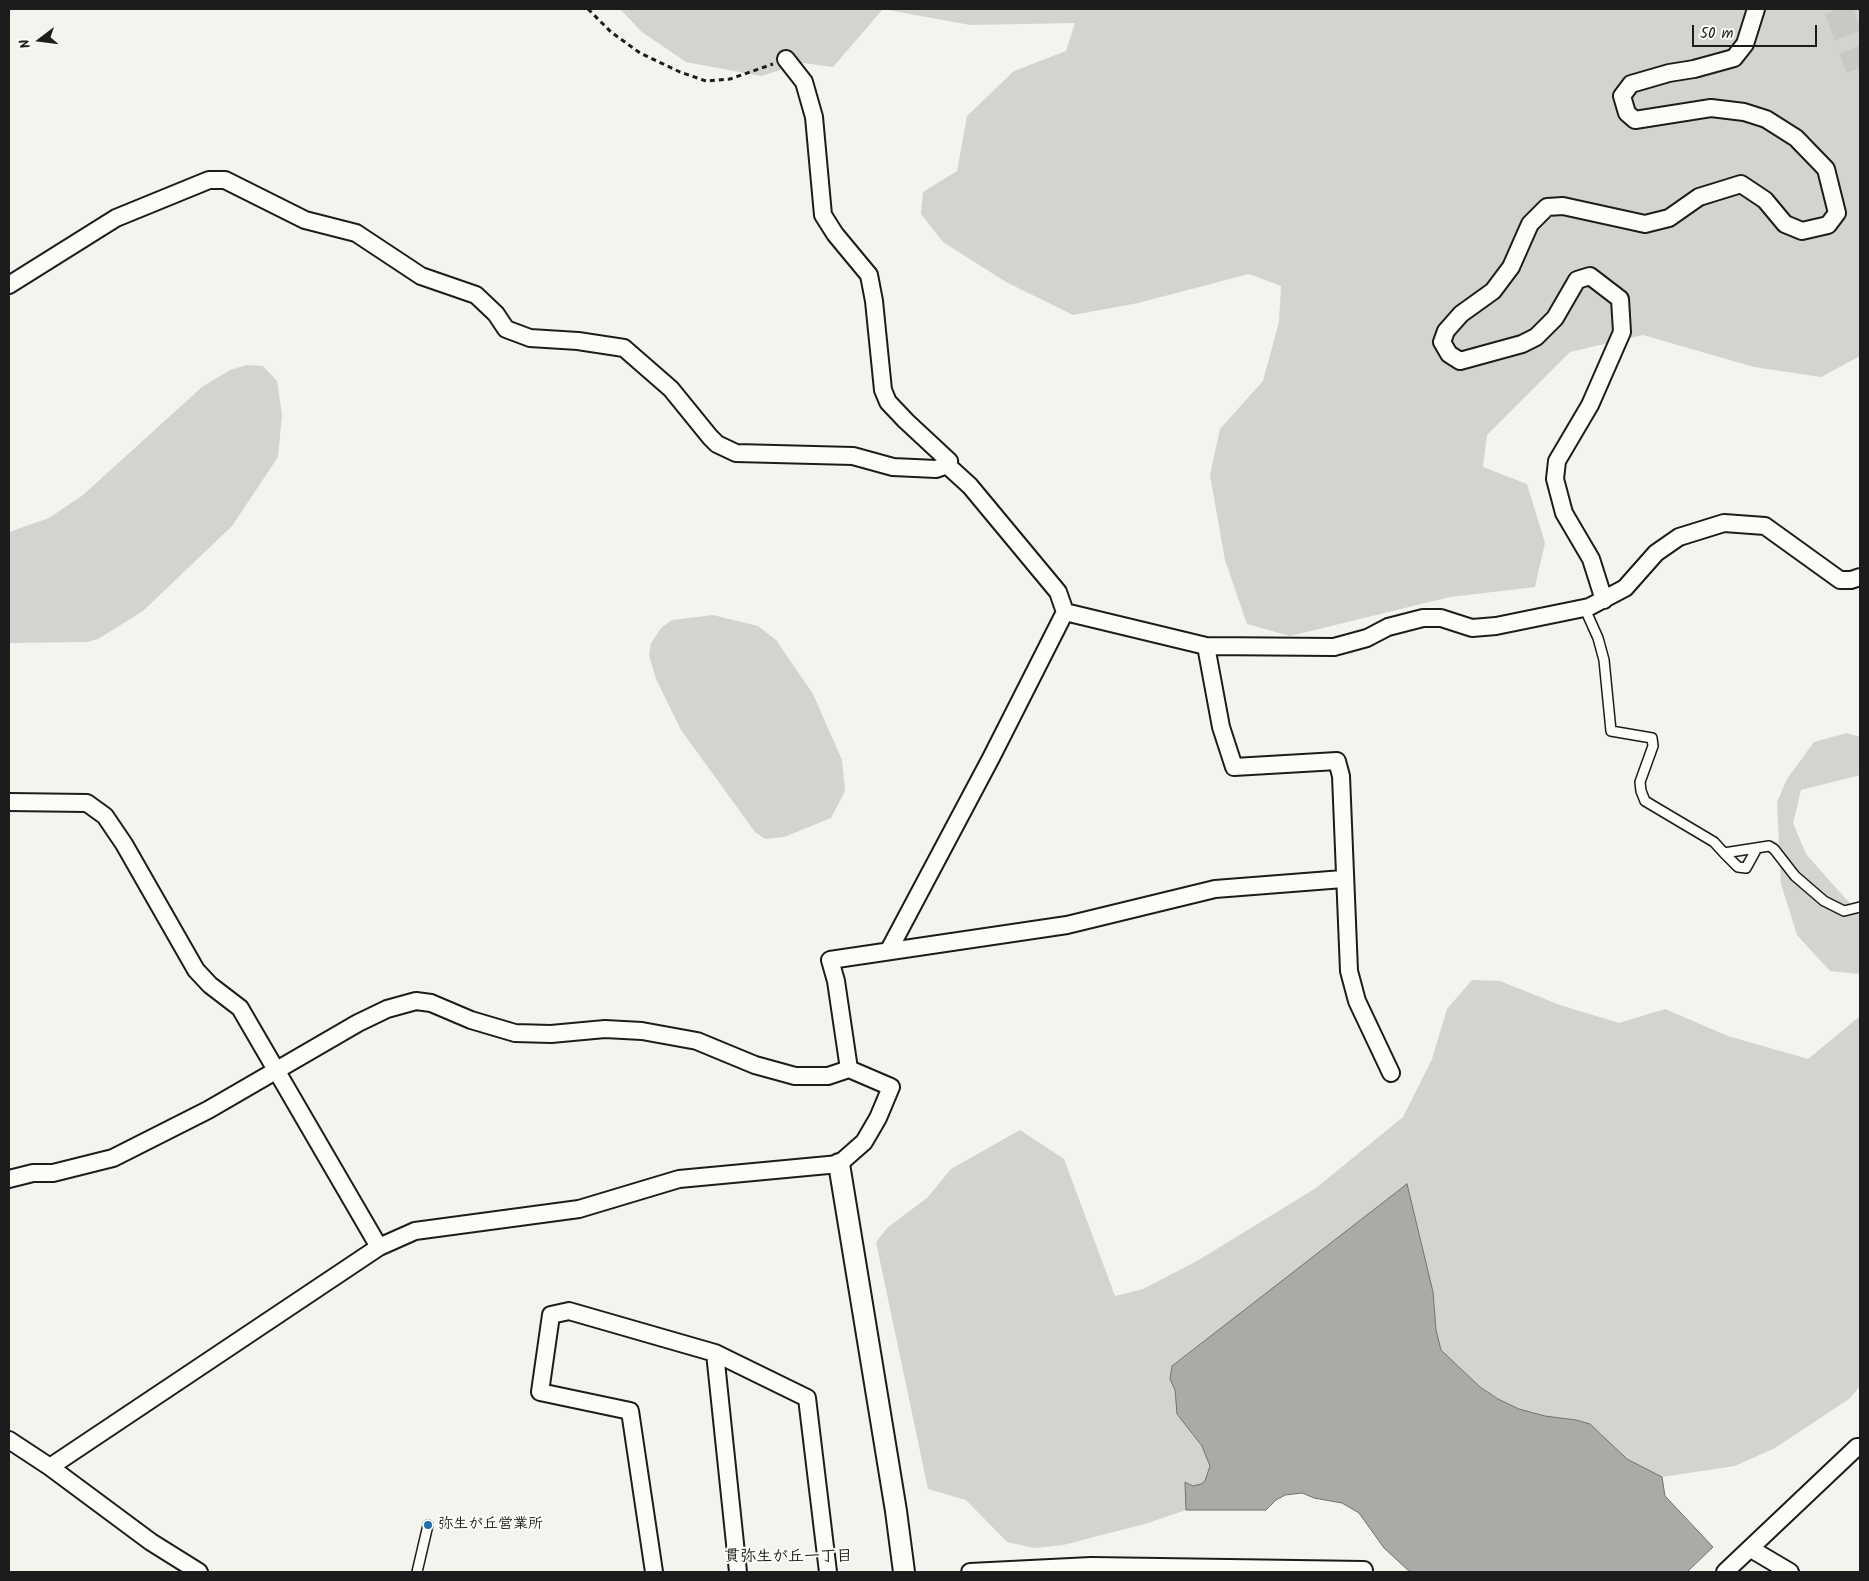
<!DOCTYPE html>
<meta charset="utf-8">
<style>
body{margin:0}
#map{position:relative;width:1869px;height:1581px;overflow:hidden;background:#f4f3ee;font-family:Kalam,sans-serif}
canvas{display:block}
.frame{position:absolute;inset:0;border:10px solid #1c1c1c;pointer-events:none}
.north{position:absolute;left:15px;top:15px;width:50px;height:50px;-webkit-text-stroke:4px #fdfcf7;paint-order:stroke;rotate:255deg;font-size:14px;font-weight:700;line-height:20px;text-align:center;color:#1c1c1c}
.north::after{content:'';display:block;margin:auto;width:18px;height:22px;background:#1c1c1c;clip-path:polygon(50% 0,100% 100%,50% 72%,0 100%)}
.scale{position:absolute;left:1692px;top:25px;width:125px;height:22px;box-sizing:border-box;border:2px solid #1c1c1c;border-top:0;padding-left:6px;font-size:15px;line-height:18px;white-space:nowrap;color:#1c1c1c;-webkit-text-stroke:4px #fdfcf7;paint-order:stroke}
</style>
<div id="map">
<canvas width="1869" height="1581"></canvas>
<div class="frame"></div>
<div class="north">N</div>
<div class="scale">50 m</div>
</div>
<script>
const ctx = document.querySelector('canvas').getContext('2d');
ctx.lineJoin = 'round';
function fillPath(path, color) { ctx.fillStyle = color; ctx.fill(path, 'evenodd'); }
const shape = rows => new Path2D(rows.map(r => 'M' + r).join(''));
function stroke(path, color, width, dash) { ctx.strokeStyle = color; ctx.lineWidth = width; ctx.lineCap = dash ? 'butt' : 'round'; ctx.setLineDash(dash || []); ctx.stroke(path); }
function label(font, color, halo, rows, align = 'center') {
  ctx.font = font + ' Kalam,"Klee One",sans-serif'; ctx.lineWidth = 4; ctx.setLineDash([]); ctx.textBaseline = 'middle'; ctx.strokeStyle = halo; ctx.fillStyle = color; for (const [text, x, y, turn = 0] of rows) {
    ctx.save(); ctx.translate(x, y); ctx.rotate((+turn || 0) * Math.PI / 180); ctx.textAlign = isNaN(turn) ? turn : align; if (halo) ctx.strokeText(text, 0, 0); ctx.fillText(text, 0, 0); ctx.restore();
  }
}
fillPath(shape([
 [620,9,1860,9,1860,356,1821,377,1754,367,1643,335,1570,352,1487,435,1483,467,1527,484,1545,543,1535,587,1450,597,1290,636,1247,624,1225,560,1210,475,1220,429,1263,381,1279,322,1281,286,1249,274,1138,303,1073,315,1006,282,943,242,921,214,923,192,957,171,967,116,1014,71,1066,51,1075,23,970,25,883,9,833,67,803,63,761,76,686,62,642,32],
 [247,365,263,366,277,381,282,415,278,457,232,526,143,611,98,639,87,642,9,643,9,532,49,518,83,495,202,387,230,370],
 [713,615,758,626,776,640,813,694,842,760,845,791,831,818,784,837,765,839,755,832,681,730,656,679,649,655,651,643,661,628,672,620],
 [1847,733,1860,737,1860,775,1801,790,1793,823,1806,854,1860,915,1860,974,1830,971,1797,935,1781,884,1777,802,1787,779,1814,742],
 [1472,980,1500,981,1560,1005,1619,1023,1665,1009,1728,1036,1808,1059,1860,1016,1860,1386,1849,1399,1775,1448,1735,1466,1662,1477,1627,1459,1611,1447,1601,1433,1576,1420,1545,1416,1519,1409,1498,1399,1480,1387,1448,1358,1441,1350,1436,1330,1433,1292,1397,1192,1387,1202,1172,1366,1170,1379,1175,1390,1177,1414,1202,1446,1210,1466,1205,1481,1201,1485,1193,1486,1186,1482,1186,1510,1145,1524,1063,1545,1034,1548,1007,1542,966,1500,928,1489,876,1242,888,1227,927,1198,951,1169,1020,1130,1064,1159,1115,1296,1143,1289,1197,1261,1316,1188,1403,1117,1432,1059,1447,1009]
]), '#d4d3cf');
const water = shape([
 [1407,1184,1433,1292,1436,1330,1441,1350,1480,1387,1498,1399,1519,1409,1545,1416,1576,1420,1590,1424,1627,1459,1662,1477,1665,1496,1713,1547,1687,1572,1410,1572,1384,1548,1359,1513,1342,1503,1314,1498,1302,1493,1285,1495,1276,1500,1266,1510,1186,1510,1185,1482,1193,1486,1201,1484,1205,1481,1210,1466,1202,1446,1177,1414,1175,1390,1170,1379,1172,1366,1407,1184]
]);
fillPath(water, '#abaaa6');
stroke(water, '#72716f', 1);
stroke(shape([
 [1838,9,1860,68]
]), '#c9c8c4', 28, [28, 14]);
const service = shape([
 [1585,609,1598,638,1604,660,1611,731,1652,738,1653,746,1640,782,1641,791,1645,801,1714,842,1724,853,1769,846,1774,849,1795,876,1824,901,1844,911,1860,907],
 [1724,853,1738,867,1746,868,1757,848],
 [417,1572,428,1525]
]);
const minor = shape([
 [786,59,804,82,814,117,823,215,835,234,869,275,874,301,883,390,888,402,906,421,949,461,947,465],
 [9,285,116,218,209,180,225,180,305,220,356,233,421,276,476,295,496,314,506,329,530,338,578,341,624,348,671,389,710,437,717,444,736,453,853,456,893,467,936,469,947,465,970,486,1058,592,1065,612,991,758,889,950],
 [1604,600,1591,559,1564,513,1555,479,1557,461,1590,405,1622,332,1620,299,1590,276,1577,280,1555,318,1536,337,1522,344,1460,361,1449,354,1442,342,1446,331,1461,314,1493,291,1511,267,1530,224,1547,207,1563,206,1645,224,1669,218,1699,197,1741,184,1765,200,1785,224,1802,231,1828,225,1837,213,1826,169,1796,138,1766,119,1744,112,1711,108,1635,120,1627,113,1622,96,1631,84,1669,73,1694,69,1734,58,1745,44,1756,9],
 [1065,612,1206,646,1334,647,1367,638,1388,627,1423,618,1441,618,1472,628,1496,626,1589,607,1625,588,1656,553,1679,537,1724,523,1765,526,1840,580,1851,580,1860,577],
 [1206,646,1221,727,1234,767,1337,761,1341,776,1349,971,1357,1001,1391,1073],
 [9,802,87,803,105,816,124,844,196,970,210,985,240,1008,379,1247],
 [849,1069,836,981,830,960,1067,925,1215,889,1343,879],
 [9,1179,33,1173,53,1173,113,1158,208,1110,358,1023,387,1009,416,1001,431,1003,471,1020,515,1033,551,1034,605,1029,642,1031,697,1041,755,1065,795,1076,828,1076,849,1069,891,1087,878,1118,864,1142,839,1164,679,1179,579,1209,415,1231,379,1247,50,1467],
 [715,1353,738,1572],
 [9,1440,50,1467,151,1542,199,1572],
 [1751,1549,1790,1572],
 [654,1572,630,1411,540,1392,551,1315,569,1311,715,1353,807,1398,828,1572],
 [970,1572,1091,1566],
 [1091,1572,1091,1566,1364,1570,1364,1572],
 [1725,1572,1857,1447,1860,1447]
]);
const tertiary = shape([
 [839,1164,896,1511,904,1572]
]);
stroke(service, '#1c1c1c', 12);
stroke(minor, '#1c1c1c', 20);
stroke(tertiary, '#1c1c1c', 24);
stroke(shape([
 [588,9,611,32,640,53,680,72,706,81,730,79,773,64]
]), '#1c1c1c', 3, [5, 4]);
stroke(service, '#fdfcf7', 9);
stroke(minor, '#fdfcf7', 16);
stroke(tertiary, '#fdfcf7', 20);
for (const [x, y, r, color] of [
 [428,1525,5,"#1f6fb2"]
]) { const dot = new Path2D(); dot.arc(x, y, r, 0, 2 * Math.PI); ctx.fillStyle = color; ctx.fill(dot); stroke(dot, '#fdfcf7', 2); }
label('bold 15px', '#1c1c1c', '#fdfcf7', [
 ["弥生が丘営業所",438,1525]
], 'left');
label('bold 16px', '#1c1c1c', '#fdfcf7', [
 ["貫弥生が丘一丁目",788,1558]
]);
</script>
